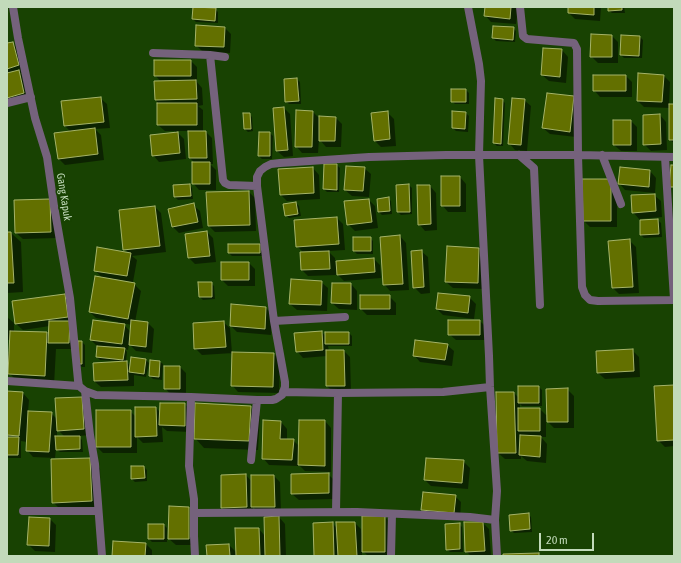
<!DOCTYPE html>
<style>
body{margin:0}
#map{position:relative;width:681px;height:563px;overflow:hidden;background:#184202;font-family:"Asap Condensed",sans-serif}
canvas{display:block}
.frame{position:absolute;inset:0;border:8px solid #c2daba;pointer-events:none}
.scale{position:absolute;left:539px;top:533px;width:55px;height:18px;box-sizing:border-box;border:2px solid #c2daba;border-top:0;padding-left:5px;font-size:12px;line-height:14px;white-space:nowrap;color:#c2daba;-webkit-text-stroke:3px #184202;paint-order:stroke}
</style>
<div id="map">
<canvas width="681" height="563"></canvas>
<div class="frame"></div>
<div class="scale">20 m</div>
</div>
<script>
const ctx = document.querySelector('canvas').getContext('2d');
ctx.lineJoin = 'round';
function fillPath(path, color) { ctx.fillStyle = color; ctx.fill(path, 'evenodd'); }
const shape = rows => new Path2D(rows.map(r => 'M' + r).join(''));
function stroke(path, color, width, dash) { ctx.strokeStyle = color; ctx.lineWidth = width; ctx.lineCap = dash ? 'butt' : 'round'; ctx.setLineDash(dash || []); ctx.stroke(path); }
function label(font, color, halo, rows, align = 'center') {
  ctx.font = font + ' "Asap Condensed",sans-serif'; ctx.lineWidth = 3.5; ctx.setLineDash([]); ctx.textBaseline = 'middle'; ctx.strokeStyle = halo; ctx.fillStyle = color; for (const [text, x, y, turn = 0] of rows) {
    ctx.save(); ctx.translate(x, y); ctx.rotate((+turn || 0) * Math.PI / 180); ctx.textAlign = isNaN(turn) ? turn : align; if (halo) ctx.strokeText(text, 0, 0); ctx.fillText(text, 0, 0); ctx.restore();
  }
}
fillPath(shape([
 [486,7,518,7,516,24,491,22,485,15],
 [569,7,601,7,600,21,575,19,569,13],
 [609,7,624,7,625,13,612,13,609,10],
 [215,9,218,12,218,23,196,22,193,19],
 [225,28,231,34,230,53,203,52,196,45],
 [513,28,516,31,515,42,496,41,493,38],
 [612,36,618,42,618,63,598,63,591,56],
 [640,37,643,40,642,58,624,58,621,55],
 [12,43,19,49,25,72,20,73,25,77,30,100,7,105,7,44],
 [562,50,568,57,566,83,549,81,542,75],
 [191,61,197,67,197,82,202,88,203,105,198,106,203,110,203,132,206,132,212,138,213,164,210,164,216,170,216,190,199,190,193,183,195,163,190,158,189,131,176,131,184,139,186,159,159,162,153,155,175,133,175,131,165,131,158,125,158,103,156,100,161,82,155,75],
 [626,76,632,82,632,97,600,97,594,90],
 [664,76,670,82,669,105,674,105,674,143,670,140,670,108,644,107,638,101],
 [297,79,300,82,301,104,289,104,286,101],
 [466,90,469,93,469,104,455,104,452,101],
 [574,97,576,137,550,134,543,128],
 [100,98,107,104,110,128,95,129,101,135,104,160,65,165,59,159,55,134,71,132,65,126],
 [502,100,505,103,503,146,497,146,494,143],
 [524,100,531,106,527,151,515,150,509,143],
 [284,108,290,114,293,156,284,157,277,151,274,109],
 [313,112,320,119,336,118,342,124,341,147,326,147,319,139,318,153,302,153,296,146],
 [387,112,394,119,396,146,381,147,375,141],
 [453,112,466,113,469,116,468,132,456,131,453,128],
 [249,114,252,117,253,131,248,132,245,129],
 [660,115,666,122,667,150,651,151,644,144],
 [631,121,637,127,637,151,621,151,614,145],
 [270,133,273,136,272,159,262,159,259,156],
 [337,165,340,168,339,192,327,192,324,189],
 [313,168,319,175,320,199,287,201,281,195],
 [364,168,371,174,369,197,352,196,345,190],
 [621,168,650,171,656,178,655,193,625,190,619,183],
 [460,177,466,184,466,212,448,212,442,205],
 [583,180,617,186,617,227,590,227,584,221],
 [190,185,192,188,193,199,178,200,175,197],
 [409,185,412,188,412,214,401,215,398,212],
 [430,186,436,193,437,230,425,231,419,224],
 [249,192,255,198,256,231,215,232,209,226,207,193],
 [654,195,661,201,662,217,639,219,633,212],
 [388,198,391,201,392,214,382,215,379,212],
 [49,200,57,238,23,239,16,233,15,201],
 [369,200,375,206,378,228,355,231,348,224],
 [296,203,299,206,301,216,289,218,286,215],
 [193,205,200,211,203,228,179,233,173,227,169,210],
 [155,207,161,213,166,252,132,256,137,260,133,282,107,278,107,279,134,284,141,291,135,322,148,323,154,329,152,353,136,351,129,344,128,350,125,349,127,352,126,362,131,366,146,360,149,363,146,377,134,375,134,386,101,387,94,381,116,363,116,361,100,360,97,357,98,347,91,340,118,324,118,322,96,318,90,312,103,279,95,270,129,253,124,249],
 [122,323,132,325,131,332],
 [337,218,343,224,345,250,328,251,335,258,335,262,374,259,380,265,381,278,344,281,336,273,336,275,308,276,302,270,304,253,297,246],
 [658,220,661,223,662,237,644,238,641,235],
 [207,232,213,238,216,262,195,264,189,258],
 [7,233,11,233,21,242,23,292,7,293],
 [400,236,406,243,409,290,390,291,384,284],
 [370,238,373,241,373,254,357,254,354,251],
 [629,240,636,247,639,293,619,294,613,288],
 [260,245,263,248,263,256,232,256,229,253],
 [479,249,485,255,484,289,453,288,446,282],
 [421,251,428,257,430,293,421,294,414,287],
 [249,263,255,269,255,286,228,286,222,280],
 [321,282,328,288,327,311,297,310,290,304],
 [199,283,211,283,214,286,215,299,203,300,200,297],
 [351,284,357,291,357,310,339,309,332,303],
 [65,295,71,301,75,349,56,349,54,385,19,383,11,375,7,375,7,352,10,355,11,340,7,340,7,317,14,323,14,332,47,333,49,336,50,326,23,330,16,324],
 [389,296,396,303,396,315,367,315,361,309],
 [469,297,476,304,474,319,443,315,437,309],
 [266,308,272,314,271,335,237,332,231,326],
 [480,321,486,327,486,340,456,340,449,334],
 [223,322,230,328,232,353,274,354,280,360,279,393,238,392,232,385,233,353,202,355,195,348],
 [321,332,326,336,349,333,352,336,352,346,328,346,329,351,344,351,350,357,351,392,333,392,327,386,327,356,303,358,297,351],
 [79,342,82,342,85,345,85,367,82,367,79,364],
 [447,345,454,351,452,366,420,362,414,355],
 [632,350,639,357,640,377,605,379,598,373],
 [160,362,163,364,162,380,153,379,150,376],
 [180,367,186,373,186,395,171,395,165,388],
 [674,386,674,446,665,447,658,440],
 [539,387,542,390,542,406,522,406,520,404,520,409,540,409,547,416,546,416,546,437,541,437,547,444,546,463,527,461,521,456,521,459,505,459,498,453,514,393,519,398],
 [567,389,574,396,574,428,554,428,548,422],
 [7,392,23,393,29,400,28,412,51,413,57,419,56,399,88,404,90,435,78,436,82,440,83,452,60,452,56,449,55,458,33,457,27,450,27,442,21,441,21,458,7,458],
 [57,429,65,437,57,437],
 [185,404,191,411,191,432,167,431,162,427,163,442,143,443,137,437,137,453,103,453,97,447,97,411,130,411,136,417,156,408,161,413],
 [250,407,260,416,258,450,204,448,195,438],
 [264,421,281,422,287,429,287,440,293,440,299,446,325,421,331,428,331,472,305,471,298,464,298,466,269,465,263,458],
 [90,459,100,468,101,510,63,512,53,502],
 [463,461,470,468,468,489,431,486,425,480],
 [144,467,147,470,147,481,135,482,132,479],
 [328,474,335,481,335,499,299,500,292,494],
 [246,475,252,482,274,476,280,482,281,513,259,513,253,507,253,514,229,514,222,508,222,476],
 [455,496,461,502,460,519,429,516,422,510],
 [189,508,195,514,195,545,176,545,169,539],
 [528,514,531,517,532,532,514,533,511,530],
 [279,517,285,524,286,556,236,556,235,555,235,556,208,556,229,545,237,553,259,529,265,536],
 [385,517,391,524,391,556,368,556,362,550,362,556,315,556,332,523,338,529,355,523,361,529,362,535,364,535],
 [50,519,56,525,55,552,35,551,28,544],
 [483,523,489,529,491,556,471,556,466,551],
 [459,524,462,527,463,552,450,552,447,549],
 [164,525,167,528,167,542,152,542,149,539],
 [146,544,152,550,152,556,113,556]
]), '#0007');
const building = shape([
 [193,7,216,8,215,21,192,19,193,7],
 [485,7,511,7,510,19,484,16,485,7],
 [568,7,594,7,594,15,568,13,568,7],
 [608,7,622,7,622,10,608,11,608,7],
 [196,25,225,27,224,47,195,46,196,25],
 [493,26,514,27,513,40,492,38,493,26],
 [591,34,612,35,612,57,590,57,591,34],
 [621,35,640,36,639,56,620,55,621,35],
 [13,42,19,65,7,69,7,43,13,42],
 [543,48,562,49,560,77,541,75,543,48],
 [154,60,191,60,191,76,154,76,154,60],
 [19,70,24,93,7,98,7,73,19,70],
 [638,73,664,75,662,102,637,101,638,73],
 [593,75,626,75,626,91,593,91,593,75],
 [297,78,299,101,285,102,284,79,297,78],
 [196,80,197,99,155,100,154,81,196,80],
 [451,89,466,89,466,102,451,102,451,89],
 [547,93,574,96,570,132,542,128,547,93],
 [101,97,104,122,64,126,61,101,101,97],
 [495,98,503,99,501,144,493,143,495,98],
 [512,98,525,99,521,145,508,144,512,98],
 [157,103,197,103,197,125,157,125,157,103],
 [669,104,674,104,674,140,669,140,669,104],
 [284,107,288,150,276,151,273,108,284,107],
 [296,110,313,111,312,147,295,147,296,110],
 [388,111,390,139,374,141,371,113,388,111],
 [452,111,466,112,465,129,452,128,452,111],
 [243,113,250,113,251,129,244,129,243,113],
 [660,114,661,144,643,145,643,115,660,114],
 [319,116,336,117,335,141,319,141,319,116],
 [613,120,631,120,631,145,613,145,613,120],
 [95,128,98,154,58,159,54,133,95,128],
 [188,131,206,131,207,158,189,158,188,131],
 [178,132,180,153,152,156,150,135,178,132],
 [259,132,270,132,270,156,258,156,259,132],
 [192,162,210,162,210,184,192,184,192,162],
 [324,164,337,164,337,190,323,189,324,164],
 [671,165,674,165,674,187,669,187,671,165],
 [346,166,365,167,363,191,344,190,346,166],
 [313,167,314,193,280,195,278,169,313,167],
 [620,167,650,170,649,187,618,184,620,167],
 [441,176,460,176,460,206,441,206,441,176],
 [582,179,611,179,611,221,583,221,582,179],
 [190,184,191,196,174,197,173,185,190,184],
 [409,184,410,212,397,212,396,185,409,184],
 [417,185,430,185,431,224,418,225,417,185],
 [249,191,250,225,208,226,206,192,249,191],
 [655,194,656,211,632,213,631,195,655,194],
 [389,197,390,211,378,212,377,199,389,197],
 [50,199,51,232,15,233,14,200,50,199],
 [369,199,372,222,347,225,344,201,369,199],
 [296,202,298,214,285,216,283,204,296,202],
 [194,203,198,222,172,227,168,209,194,203],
 [155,206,160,246,123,250,119,210,155,206],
 [337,217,339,244,296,247,294,220,337,217],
 [658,219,659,234,640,235,640,220,658,219],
 [207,231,210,256,188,258,185,234,207,231],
 [7,232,11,232,14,283,7,283,7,232],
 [400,235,403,284,383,285,380,237,400,235],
 [353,237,371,237,371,251,353,251,353,237],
 [630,239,633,287,612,288,608,241,630,239],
 [228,244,260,244,260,253,228,253,228,244],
 [447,246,479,248,478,283,445,282,447,246],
 [97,247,131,253,127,276,94,271,97,247],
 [422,250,424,287,413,288,411,251,422,250],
 [329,251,330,269,301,270,300,252,329,251],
 [374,258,375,272,337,275,336,261,374,258],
 [221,262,249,262,249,280,221,280,221,262],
 [95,276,135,283,128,319,89,312,95,276],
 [291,279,322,281,321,305,289,304,291,279],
 [198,282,212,282,212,297,199,297,198,282],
 [332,283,351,283,351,304,331,303,332,283],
 [438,293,470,296,468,313,436,309,438,293],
 [65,294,68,317,15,324,12,301,65,294],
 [360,295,390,295,390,309,360,309,360,295],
 [231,304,266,307,265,329,230,326,231,304],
 [93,320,125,324,122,344,90,340,93,320],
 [131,320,148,322,146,347,129,345,131,320],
 [448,320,480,320,480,335,448,335,448,320],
 [49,321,70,321,69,343,48,343,49,321],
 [224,321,226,347,194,349,193,323,224,321],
 [10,331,47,332,45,376,8,374,10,331],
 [322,331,323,350,296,352,294,333,322,331],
 [325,332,349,332,349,344,325,344,325,332],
 [415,340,448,344,445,360,413,356,415,340],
 [78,341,82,341,82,364,78,364,78,341],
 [97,346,125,348,123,360,96,357,97,346],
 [633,349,634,371,597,373,596,351,633,349],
 [326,350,344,350,345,386,326,386,326,350],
 [232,352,274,353,273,387,231,386,232,352],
 [131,357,146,359,144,374,129,372,131,357],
 [150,360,160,361,159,377,149,376,150,360],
 [127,361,128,380,94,381,93,363,127,361],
 [164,366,180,366,180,389,164,389,164,366],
 [674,385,674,440,657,441,654,386,674,385],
 [518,386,539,386,539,403,518,403,518,386],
 [568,388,568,422,547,422,546,389,568,388],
 [7,391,23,392,19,436,7,435,7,391],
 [496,392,514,392,516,453,497,453,496,392],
 [82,397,84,429,57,431,55,398,82,397],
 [160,403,185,403,185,426,159,425,160,403],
 [195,403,251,406,249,441,194,439,195,403],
 [135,407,156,407,157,436,135,437,135,407],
 [518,408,540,408,540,431,518,431,518,408],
 [96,410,131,410,131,447,96,447,96,410],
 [28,411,52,412,49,452,26,451,28,411],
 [263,420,281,421,280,439,294,439,292,460,262,459,263,420],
 [299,420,325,420,325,466,298,465,299,420],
 [520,435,541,436,540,457,519,455,520,435],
 [55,436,80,436,80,449,56,450,55,436],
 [7,437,19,437,18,455,7,455,7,437],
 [90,458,92,501,52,503,51,459,90,458],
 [426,458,464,460,462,483,424,480,426,458],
 [131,466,144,466,145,478,131,479,131,466],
 [329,473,329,493,291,494,291,474,329,473],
 [246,474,247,507,221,508,221,475,246,474],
 [251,475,274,475,275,507,251,507,251,475],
 [423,492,456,495,454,513,421,510,423,492],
 [169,506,189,507,189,539,168,539,169,506],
 [529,513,530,529,510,531,509,515,529,513],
 [279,516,280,556,265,556,264,517,279,516],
 [362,516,385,516,385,552,362,552,362,516],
 [29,517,50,518,49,546,27,545,29,517],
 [333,522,334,556,314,556,313,523,333,522],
 [336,522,355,522,357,556,338,556,336,522],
 [464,522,483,522,485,551,465,552,464,522],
 [460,523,460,549,446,550,445,524,460,523],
 [148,524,164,524,164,539,148,539,148,524],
 [235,528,259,528,260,556,236,556,235,528],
 [113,541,146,543,145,556,112,556,113,541],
 [229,544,230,556,207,556,206,545,229,544],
 [539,553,539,556,503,556,503,554,539,553]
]);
fillPath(building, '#637000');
stroke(building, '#a5b368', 1);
stroke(shape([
 [13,7,18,38,35,118,47,157,54,206,70,298,78,380,79,386,85,391,96,395,191,397,257,400,272,400,276,399,282,395,285,387,285,382,274,321,257,186,257,177,260,171,265,167,271,164,280,163,369,157,446,155,578,155,674,157],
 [468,7,479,64,481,81,479,155,489,356,490,387,497,491,495,520,497,556],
 [520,7,523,36,527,39,574,43,577,49,578,155,582,287,585,295,590,300,598,301,674,300],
 [153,53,210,55,225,57],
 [210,55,223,180,225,183,229,185,257,186],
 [7,103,31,97],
 [519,155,534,168,540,305],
 [602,155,621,204],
 [665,157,674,299],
 [274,321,345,317],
 [7,381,79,386],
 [85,391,90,435,95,464,102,556],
 [283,392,338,393,443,392,490,387],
 [191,397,189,466,194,499,194,536,195,556],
 [251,460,257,400],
 [23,511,98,511],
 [336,512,338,393],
 [194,513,357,512,470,517,495,520],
 [391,556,392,514]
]), '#75627c', 8);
label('11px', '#c2daba', '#184202', [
 ["Gang Kapuk",64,197,81]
]);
</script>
